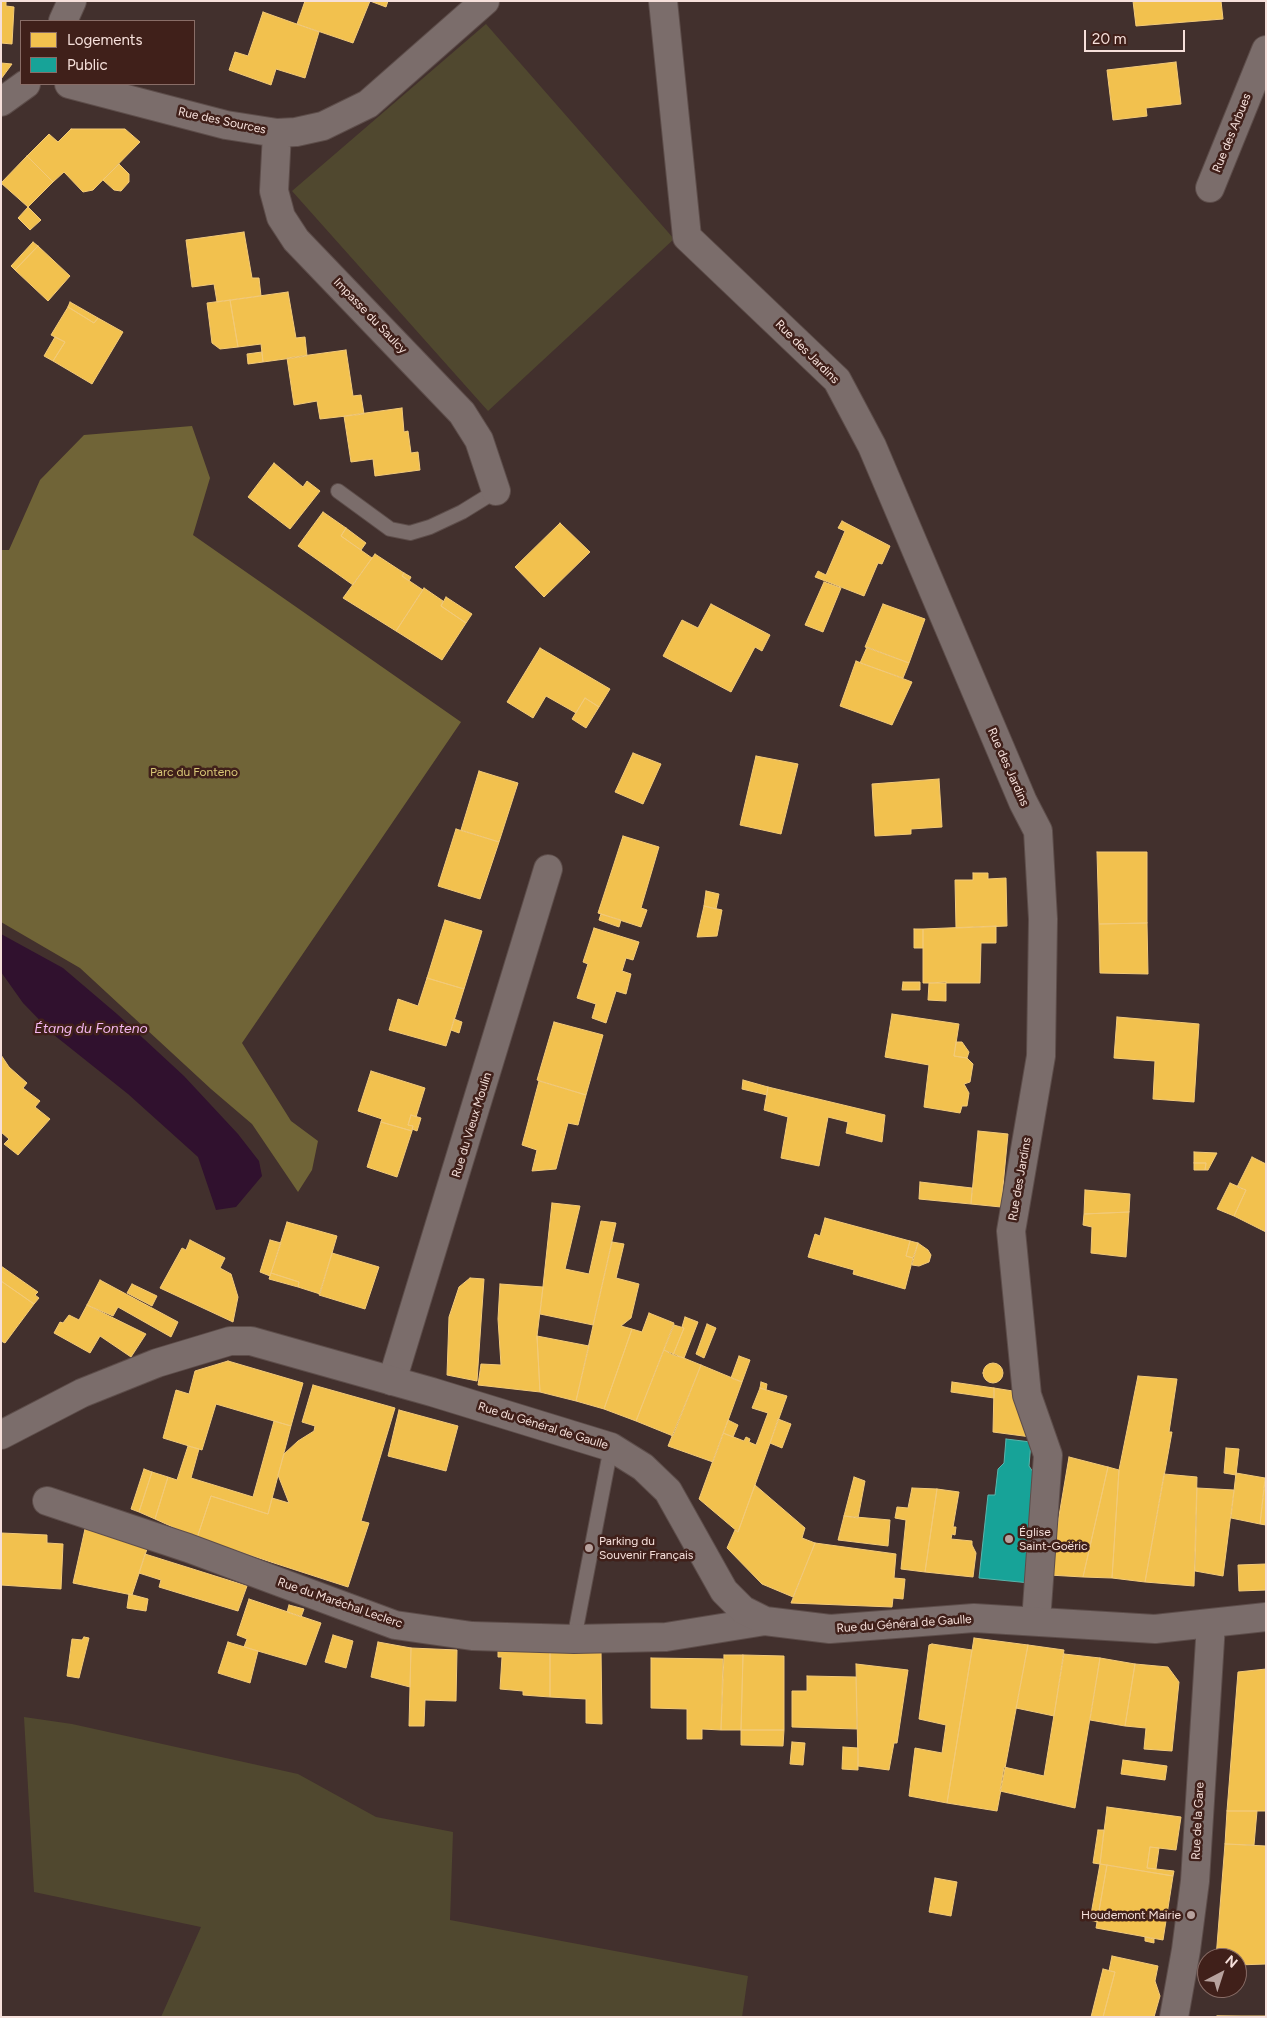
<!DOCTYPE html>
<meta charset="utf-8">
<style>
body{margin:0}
#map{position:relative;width:1267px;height:2018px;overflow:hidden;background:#42302d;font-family:Figtree,sans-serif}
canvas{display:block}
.frame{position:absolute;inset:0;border:2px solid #f6e0db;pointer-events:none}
.legend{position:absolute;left:20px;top:20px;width:175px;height:65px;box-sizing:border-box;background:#40201a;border:1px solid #896d67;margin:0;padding:6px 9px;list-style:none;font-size:15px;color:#f6e0db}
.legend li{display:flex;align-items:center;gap:10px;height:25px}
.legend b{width:25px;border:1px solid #896d67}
.north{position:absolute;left:1197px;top:1948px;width:50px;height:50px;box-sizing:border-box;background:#40201a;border:1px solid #896d67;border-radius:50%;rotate:40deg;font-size:14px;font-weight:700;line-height:20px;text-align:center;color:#f6e0db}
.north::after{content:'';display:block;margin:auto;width:18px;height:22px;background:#b7a29e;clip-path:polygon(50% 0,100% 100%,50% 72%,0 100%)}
.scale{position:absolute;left:1084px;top:30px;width:101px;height:22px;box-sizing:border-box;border:2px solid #f6e0db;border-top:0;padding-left:6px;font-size:15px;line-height:18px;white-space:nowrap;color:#f6e0db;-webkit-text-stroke:4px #40201a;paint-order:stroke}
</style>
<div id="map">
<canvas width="1267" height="2018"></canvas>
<div class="frame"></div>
<ul class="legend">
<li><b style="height:14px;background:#f2c14e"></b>Logements</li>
<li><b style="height:14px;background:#17a398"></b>Public</li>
</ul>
<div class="north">N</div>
<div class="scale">20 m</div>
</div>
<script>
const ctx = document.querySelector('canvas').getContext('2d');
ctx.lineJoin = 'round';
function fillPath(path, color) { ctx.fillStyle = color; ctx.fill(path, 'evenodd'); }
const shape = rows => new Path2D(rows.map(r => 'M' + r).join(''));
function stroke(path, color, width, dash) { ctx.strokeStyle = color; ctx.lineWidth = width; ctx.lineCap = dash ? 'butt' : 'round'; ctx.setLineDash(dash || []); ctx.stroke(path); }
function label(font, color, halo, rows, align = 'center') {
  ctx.font = font + ' Figtree,sans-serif'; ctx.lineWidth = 5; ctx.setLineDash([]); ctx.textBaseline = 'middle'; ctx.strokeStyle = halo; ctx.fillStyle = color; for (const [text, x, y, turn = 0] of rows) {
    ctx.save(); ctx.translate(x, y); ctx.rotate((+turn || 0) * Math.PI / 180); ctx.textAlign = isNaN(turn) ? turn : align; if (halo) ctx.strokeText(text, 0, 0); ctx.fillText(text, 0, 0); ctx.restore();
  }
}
fillPath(shape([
 [486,24,674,239,488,411,292,191],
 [24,1717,72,1724,298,1774,376,1817,453,1832,450,1920,748,1976,742,2017,161,2017,201,1927,34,1892]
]), '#50482f');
fillPath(shape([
 [192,426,210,478,193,535,461,722,242,1043,291,1121,318,1141,312,1170,298,1192,252,1124,211,1089,80,968,1,922,1,550,9,550,40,480,84,435]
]), '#706437');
fillPath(shape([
 [1,934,63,968,117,1014,184,1076,238,1134,259,1161,262,1176,236,1207,216,1210,198,1157,128,1094,54,1035,23,1003,1,972]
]), '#30112e');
const homes = shape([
 [1,1,6,1,6,6,14,7,12,44,1,43,1,1],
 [305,1,388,1,386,7,370,1,353,43,297,24,305,1],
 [1133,1,1221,1,1223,19,1136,26,1133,1],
 [263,12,319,32,305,78,276,69,271,85,229,70,235,52,248,56,263,12],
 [1176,62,1181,104,1146,108,1147,116,1113,120,1107,70,1176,62],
 [1,63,12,64,1,79,1,63],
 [71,129,125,129,140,142,93,190,83,192,64,172,53,182,27,156,49,134,58,142,71,129],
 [27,156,53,182,28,207,1,183,27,156],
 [119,164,129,174,129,182,121,191,114,190,103,180,119,164],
 [28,207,41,220,30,230,18,218,28,207],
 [244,232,252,278,259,278,261,296,217,302,214,284,192,287,186,240,244,232],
 [33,242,38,246,15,270,11,266,33,242],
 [38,246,70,276,48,301,15,270,38,246],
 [288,292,296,338,305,337,307,356,263,362,261,344,238,347,230,300,288,292],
 [230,300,238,347,220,349,212,343,207,303,230,300],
 [70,302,98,318,94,323,68,307,70,302],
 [68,307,94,323,98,318,123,332,92,384,53,361,65,342,51,335,68,307],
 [55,337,65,342,53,361,44,356,55,337],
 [346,350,353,396,361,395,364,414,320,419,317,401,294,405,287,358,346,350],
 [262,352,263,362,248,364,247,354,262,352],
 [402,408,404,432,408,431,411,453,418,452,420,470,375,476,373,459,351,462,344,416,402,408],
 [274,463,303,487,307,481,320,491,290,529,248,497,274,463],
 [323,512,346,528,341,536,372,558,353,585,298,546,323,512],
 [842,521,890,546,882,564,878,563,864,596,815,577,818,571,826,575,845,531,838,528,842,521],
 [560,523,590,552,544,597,515,567,560,523],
 [346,528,366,543,361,550,341,536,346,528],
 [375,554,404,573,402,576,423,590,396,631,343,598,375,554],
 [404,573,411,577,409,581,402,576,404,573],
 [824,582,841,588,823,632,805,625,824,582],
 [424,588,443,601,441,606,466,623,442,660,396,631,424,588],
 [446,597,472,614,466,623,441,606,446,597],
 [711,604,770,635,762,651,755,647,731,692,663,656,682,620,698,628,711,604],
 [883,604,925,619,909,663,865,647,883,604],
 [867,647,909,663,903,678,860,663,867,647],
 [540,648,610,689,599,707,585,698,576,713,546,696,533,718,507,702,540,648],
 [856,661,912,682,892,725,840,706,856,661],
 [585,698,599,707,586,728,572,719,585,698],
 [633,753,661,764,643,804,615,792,633,753],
 [756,756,798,764,781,834,740,825,756,756],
 [479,771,518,783,499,842,461,830,479,771],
 [939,779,942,827,911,829,911,834,875,836,872,784,939,779],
 [456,829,499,842,480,899,438,886,456,829],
 [623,836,659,847,641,908,647,910,641,927,598,913,623,836],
 [1097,852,1147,852,1147,923,1099,924,1097,852],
 [973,873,988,873,988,879,1006,878,1007,926,956,928,955,880,973,880,973,873],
 [706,891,719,894,716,909,704,906,706,891],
 [704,906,722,910,717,936,697,937,704,906],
 [601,914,621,920,619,927,599,920,601,914],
 [445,920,482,931,464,989,427,978,445,920],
 [1147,923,1148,974,1100,973,1099,924,1147,923],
 [996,926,996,943,981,943,980,983,923,983,923,929,996,926],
 [594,928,639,942,633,960,626,958,622,971,631,974,626,994,616,991,606,1023,592,1018,596,1004,577,998,588,964,583,962,594,928],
 [914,929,923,929,923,948,914,948,914,929],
 [427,978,464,989,446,1046,389,1030,398,999,418,1006,427,978],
 [903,982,920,982,920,990,902,990,903,982],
 [946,982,946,1001,928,1000,929,983,946,982],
 [892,1014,959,1024,954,1056,967,1058,973,1064,970,1082,964,1084,969,1093,967,1106,962,1106,960,1113,924,1107,929,1065,885,1057,892,1014],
 [1117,1017,1199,1024,1194,1102,1153,1099,1155,1061,1114,1058,1117,1017],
 [454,1019,462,1022,459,1033,451,1030,454,1019],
 [554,1022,603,1035,586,1095,537,1080,554,1022],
 [956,1042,962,1042,969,1052,967,1058,954,1056,956,1042],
 [1,1055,9,1067,27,1083,23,1088,40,1101,35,1107,50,1119,18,1155,4,1144,9,1139,1,1132,1,1055],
 [371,1071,425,1088,416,1117,411,1115,408,1125,413,1126,412,1131,381,1122,382,1119,358,1111,371,1071],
 [743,1080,768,1087,767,1095,742,1089,743,1080],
 [539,1081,586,1095,578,1125,568,1123,556,1169,532,1171,537,1150,522,1145,539,1081],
 [768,1087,885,1115,882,1142,846,1133,848,1122,828,1117,819,1166,781,1158,788,1117,764,1110,768,1087],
 [411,1115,421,1118,417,1131,412,1129,413,1126,408,1125,411,1115],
 [381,1122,412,1131,397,1177,367,1167,381,1122],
 [978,1131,1008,1134,1001,1207,971,1204,978,1131],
 [1194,1152,1217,1153,1208,1170,1205,1170,1206,1163,1194,1163,1194,1152],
 [1252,1157,1266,1164,1266,1232,1234,1216,1246,1190,1237,1187,1252,1157],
 [1194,1163,1206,1163,1205,1170,1194,1170,1194,1163],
 [920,1182,972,1188,971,1204,919,1199,920,1182],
 [1230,1183,1246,1190,1234,1216,1217,1209,1230,1183],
 [1085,1190,1130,1194,1129,1212,1084,1214,1085,1190],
 [552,1203,580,1206,565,1269,589,1274,601,1221,616,1223,593,1325,540,1314,552,1203],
 [1129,1212,1126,1257,1091,1253,1092,1227,1083,1225,1084,1214,1129,1212],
 [825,1218,910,1241,906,1256,913,1258,905,1289,853,1274,854,1270,808,1257,815,1234,820,1236,825,1218],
 [287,1222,337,1236,320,1294,298,1287,299,1282,271,1273,287,1222],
 [190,1240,225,1258,220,1268,231,1274,238,1297,233,1322,160,1288,182,1248,186,1250,190,1240],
 [270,1240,281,1243,270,1276,260,1272,270,1240],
 [910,1241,918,1243,913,1258,906,1256,910,1241],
 [612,1242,624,1244,616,1278,639,1284,631,1318,621,1326,632,1329,604,1409,576,1401,612,1242],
 [918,1243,928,1250,931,1255,929,1262,919,1266,912,1265,918,1243],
 [332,1253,379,1267,365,1309,319,1295,332,1253],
 [1,1266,38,1292,35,1295,39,1298,34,1304,1,1281,1,1266],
 [271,1273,299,1282,298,1287,269,1279,271,1273],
 [470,1278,484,1279,477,1381,447,1375,449,1317,459,1287,470,1278],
 [100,1280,178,1322,171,1337,118,1307,113,1316,87,1305,100,1280],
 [1,1281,34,1304,5,1343,1,1341,1,1281],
 [132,1284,157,1296,152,1306,127,1293,132,1284],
 [500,1284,543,1287,537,1336,540,1392,478,1385,481,1364,501,1365,498,1319,500,1284],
 [87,1305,146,1334,131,1357,100,1336,90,1353,54,1333,60,1322,63,1323,69,1315,79,1320,87,1305],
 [649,1313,674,1323,636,1421,604,1409,632,1329,642,1332,649,1313],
 [685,1317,698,1322,684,1358,673,1355,684,1328,682,1327,685,1317],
 [707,1324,716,1328,704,1358,696,1354,707,1324],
 [674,1325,684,1328,673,1355,664,1350,674,1325],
 [537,1336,589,1346,576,1401,540,1392,537,1336],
 [664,1350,701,1365,673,1436,636,1421,664,1350],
 [739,1356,750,1360,742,1382,731,1378,739,1356],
 [228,1361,303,1383,291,1426,216,1404,202,1450,163,1438,176,1390,189,1394,195,1371,228,1361],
 '983 1373a10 10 0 1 1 20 0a10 10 0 1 1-20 0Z',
 [701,1365,742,1382,713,1462,668,1446,701,1365],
 [1138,1376,1177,1379,1169,1432,1172,1432,1145,1582,1112,1578,1119,1470,1138,1376],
 [761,1382,767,1384,766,1390,760,1388,761,1382],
 [952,1382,994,1388,994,1398,951,1392,952,1382],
 [313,1385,395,1408,361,1521,369,1523,348,1587,197,1538,211,1496,268,1514,272,1498,289,1503,278,1475,284,1454,298,1441,314,1431,315,1426,302,1422,313,1385],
 [760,1388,787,1396,738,1532,699,1499,723,1433,744,1441,746,1437,750,1439,749,1442,756,1445,768,1413,752,1408,760,1388],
 [994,1388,1019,1392,1031,1437,993,1432,994,1388],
 [399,1410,458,1426,446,1471,388,1456,399,1410],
 [778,1419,791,1424,782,1448,770,1443,778,1419],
 [728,1420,738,1425,733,1437,723,1433,728,1420],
 [274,1421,291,1426,268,1514,211,1496,197,1538,155,1519,168,1477,177,1480,188,1446,199,1449,191,1478,253,1497,274,1421],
 [1226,1448,1239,1449,1236,1475,1224,1473,1226,1448],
 [1069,1457,1108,1467,1083,1577,1049,1575,1069,1457],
 [1108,1467,1119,1470,1112,1578,1083,1577,1108,1467],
 [144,1469,152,1472,139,1512,131,1509,144,1469],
 [152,1472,168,1477,155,1519,139,1512,152,1472],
 [1236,1473,1265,1478,1260,1524,1231,1518,1236,1473],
 [1266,1473,1266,1525,1260,1524,1266,1473],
 [1164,1474,1197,1477,1194,1586,1145,1582,1164,1474],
 [854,1477,865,1481,858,1518,844,1516,854,1477],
 [755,1485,805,1528,802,1538,815,1543,793,1597,762,1584,727,1548,735,1530,738,1532,755,1485],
 [912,1488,937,1489,925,1572,901,1569,906,1520,895,1518,897,1507,908,1508,912,1488],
 [1197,1488,1234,1490,1223,1576,1195,1571,1197,1488],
 [937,1489,959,1492,953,1527,956,1527,955,1535,952,1534,951,1539,972,1541,972,1545,976,1553,973,1577,925,1572,937,1489],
 [844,1516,890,1520,888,1546,838,1540,844,1516],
 [85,1529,147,1549,132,1595,73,1583,85,1529],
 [1,1533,47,1535,47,1543,63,1544,61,1589,1,1585,1,1533],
 [815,1543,896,1554,894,1578,905,1579,903,1599,893,1598,892,1607,791,1603,815,1543],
 [145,1554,247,1586,238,1611,159,1587,161,1580,139,1573,145,1554],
 [1266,1564,1266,1590,1239,1591,1238,1565,1266,1564],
 [129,1594,148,1599,146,1611,127,1608,129,1594],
 [249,1599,321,1623,306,1665,244,1647,247,1639,237,1635,249,1599],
 [289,1605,304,1609,301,1617,287,1612,289,1605],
 [333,1635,353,1641,346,1668,325,1662,333,1635],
 [84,1637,89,1638,79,1678,67,1676,72,1639,82,1640,84,1637],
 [974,1638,1028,1645,997,1811,947,1803,974,1638],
 [228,1642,258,1651,250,1683,218,1673,228,1642],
 [378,1642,411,1648,410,1687,371,1677,378,1642],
 [932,1644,972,1650,947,1803,909,1796,915,1748,942,1753,946,1725,919,1719,929,1645,932,1644],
 [1028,1645,1064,1650,1054,1716,1016,1708,1028,1645],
 [411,1648,457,1650,456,1701,425,1700,424,1726,409,1726,411,1648],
 [601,1649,602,1724,586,1723,586,1699,550,1697,550,1651,601,1649],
 [498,1650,550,1651,550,1697,523,1695,523,1691,500,1689,502,1657,498,1657,498,1650],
 [1064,1654,1100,1658,1075,1808,1000,1791,1004,1767,1044,1776,1064,1654],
 [724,1655,743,1655,741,1730,721,1730,724,1655],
 [743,1655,784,1656,784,1730,741,1730,743,1655],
 [651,1658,723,1659,721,1730,702,1729,702,1739,687,1739,687,1709,651,1708,651,1658],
 [1100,1658,1135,1664,1125,1726,1090,1720,1100,1658],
 [856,1664,908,1670,897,1743,894,1743,889,1770,858,1766,856,1664],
 [1135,1664,1168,1667,1179,1682,1172,1751,1144,1749,1146,1728,1125,1726,1135,1664],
 [1266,1669,1266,1811,1227,1811,1238,1672,1266,1669],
 [807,1676,856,1677,857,1729,792,1727,792,1691,807,1691,807,1676],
 [741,1730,784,1730,783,1746,741,1745,741,1730],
 [792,1742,805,1743,803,1765,790,1764,792,1742],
 [843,1747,858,1748,858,1770,842,1769,843,1747],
 [1123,1760,1167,1766,1165,1780,1121,1774,1123,1760],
 [1107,1807,1181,1817,1176,1850,1150,1847,1147,1868,1174,1871,1173,1876,1100,1864,1107,1807],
 [1227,1811,1257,1811,1254,1845,1225,1844,1227,1811],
 [1098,1830,1104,1830,1100,1864,1093,1863,1098,1830],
 [1225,1844,1266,1846,1266,1964,1237,1965,1237,1958,1216,1958,1225,1844],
 [1150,1847,1159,1848,1156,1869,1147,1868,1150,1847],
 [1100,1864,1107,1865,1097,1922,1090,1920,1100,1864],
 [1107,1865,1173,1876,1163,1940,1096,1928,1107,1865],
 [935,1878,957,1882,951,1916,929,1912,935,1878],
 [1145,1937,1154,1939,1154,1943,1145,1941,1145,1937],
 [1112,1956,1158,1966,1155,1981,1160,1996,1154,2017,1103,2017,1115,1972,1109,1971,1112,1956],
 [1103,1969,1115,1972,1103,2017,1091,2017,1103,1969],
 [1217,2016,1266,2016,1266,2017,1217,2016]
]);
fillPath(homes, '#f2c14e');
stroke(homes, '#f3ca78', 1);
const public = shape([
 [1006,1439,1031,1442,1029,1466,1033,1472,1031,1499,1038,1500,1030,1583,979,1578,988,1495,995,1495,998,1469,1004,1463,1006,1439]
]);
fillPath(public, '#17a398');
stroke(public, '#5ab5ac', 1);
const lane = shape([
 [338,491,390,529,410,533,430,527,462,512,496,491],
 [574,1639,611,1447]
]);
const street = shape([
 [663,1,687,237,837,380,872,446,1023,802,1038,831,1043,919,1041,1056,1011,1231,1027,1395,1048,1455,1036,1621],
 [69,84,226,125,277,133,296,132,323,126,368,104,485,1],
 [277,133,274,191,281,217,296,240,462,413,479,440,496,491],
 [1210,188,1266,50],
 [392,1381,548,869],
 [47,1501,188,1548,395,1625,472,1636,574,1639,666,1637,765,1621]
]);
const secondary = shape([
 [63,21,72,1],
 [1,102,26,84],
 [1,1435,82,1393,157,1363,230,1341,251,1341,432,1392,611,1447,643,1467,668,1491,724,1591,743,1610,765,1621,830,1629,974,1618,1155,1629,1266,1617],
 [1174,2017,1186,1950,1195,1881,1211,1624]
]);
stroke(lane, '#5d4d4a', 16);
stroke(street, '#5d4d4a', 30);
stroke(secondary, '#5d4d4a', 30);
stroke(lane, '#7b6d6b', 14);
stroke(street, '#7b6d6b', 28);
stroke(secondary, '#7b6d6b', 28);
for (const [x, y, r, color] of [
 [1009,1539,5,"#b7a29e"],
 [589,1548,5,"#b7a29e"],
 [1191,1915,5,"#b7a29e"]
]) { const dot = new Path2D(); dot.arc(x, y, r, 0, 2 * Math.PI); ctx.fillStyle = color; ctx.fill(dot); stroke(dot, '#40201a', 2); }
label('12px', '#f6e0db', '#40201a', [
 ["Rue des Sources",222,121,12],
 ["Rue des Arbues",1232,133,-68],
 ["Impasse du Saulcy",370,316,46],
 ["Rue des Jardins",807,352,45],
 ["Rue des Jardins",1008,767,66],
 ["Rue du Vieux Moulin",472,1125,-73],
 ["Rue des Jardins",1020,1179,-80],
 ["Rue du Général de Gaulle",543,1426,17],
 ["Rue du Maréchal Leclerc",340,1603,19],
 ["Rue du Général de Gaulle",904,1624,-4],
 ["Rue de la Gare",1198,1821,-87]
]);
label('12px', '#d9c877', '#40201a', [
 ["Parc du Fonteno",194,772]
]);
label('12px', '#f6e0db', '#40201a', [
 ["Église",1019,1532],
 ["Saint-Goëric",1019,1546],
 ["Parking du",599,1541],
 ["Souvenir Français",599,1555],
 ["Houdemont Mairie",1181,1915,"right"]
], 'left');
label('italic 14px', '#f5b8f2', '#40201a', [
 ["Étang du Fonteno",91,1029]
]);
</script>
